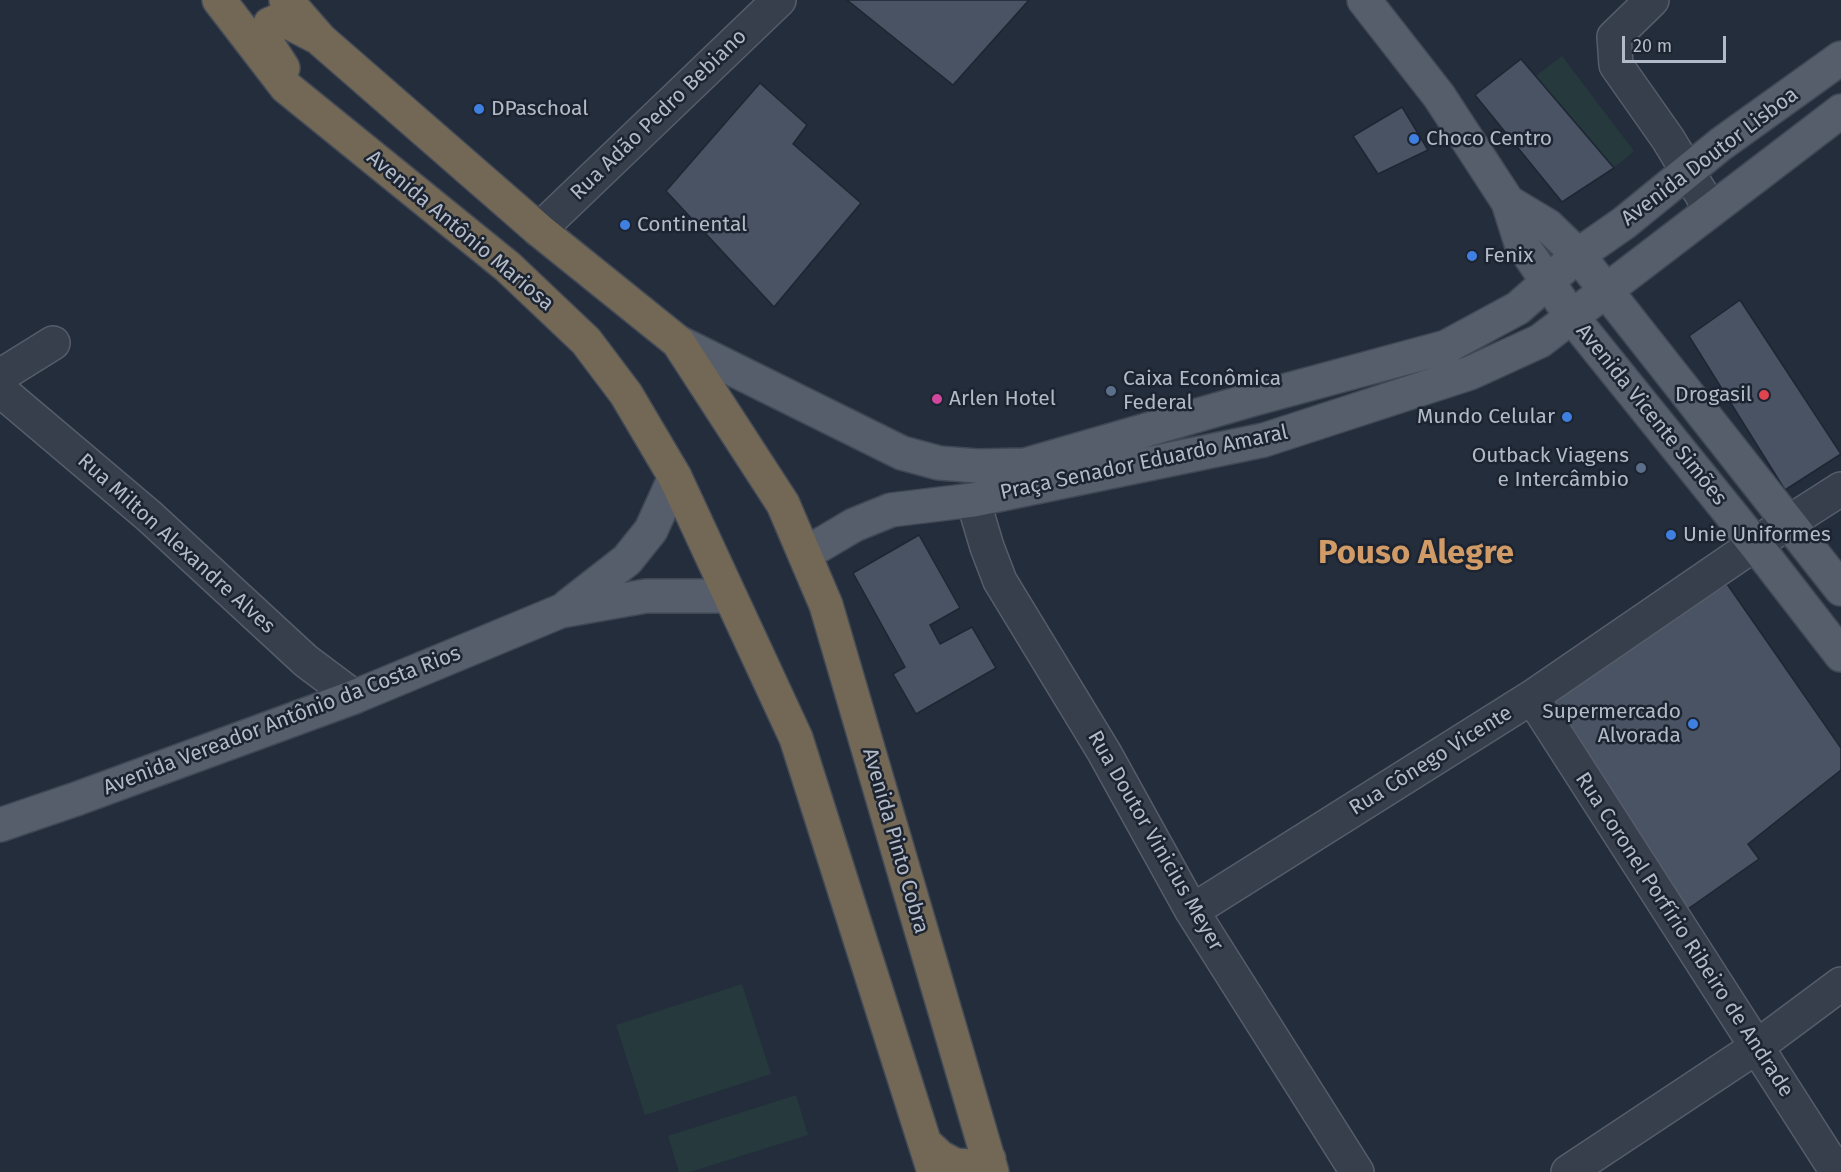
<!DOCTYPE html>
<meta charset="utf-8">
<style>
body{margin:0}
#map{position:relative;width:1841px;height:1172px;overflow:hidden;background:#242d3c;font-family:"Fira Sans",sans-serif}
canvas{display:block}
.scale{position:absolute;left:1622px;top:36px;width:104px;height:27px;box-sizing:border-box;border:3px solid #b3bac7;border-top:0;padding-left:8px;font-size:18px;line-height:21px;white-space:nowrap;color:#b3bac7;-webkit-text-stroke:4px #1d2431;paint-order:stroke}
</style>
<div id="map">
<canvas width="1841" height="1172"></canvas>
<div class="scale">20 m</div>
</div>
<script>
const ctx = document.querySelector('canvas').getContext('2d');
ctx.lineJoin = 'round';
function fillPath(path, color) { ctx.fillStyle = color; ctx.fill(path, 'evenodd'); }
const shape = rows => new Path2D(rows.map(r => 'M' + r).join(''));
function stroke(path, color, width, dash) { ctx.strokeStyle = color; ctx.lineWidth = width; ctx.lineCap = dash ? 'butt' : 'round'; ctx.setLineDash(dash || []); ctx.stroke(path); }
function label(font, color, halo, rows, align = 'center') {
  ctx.font = font + ' "Fira Sans",sans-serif'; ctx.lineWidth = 5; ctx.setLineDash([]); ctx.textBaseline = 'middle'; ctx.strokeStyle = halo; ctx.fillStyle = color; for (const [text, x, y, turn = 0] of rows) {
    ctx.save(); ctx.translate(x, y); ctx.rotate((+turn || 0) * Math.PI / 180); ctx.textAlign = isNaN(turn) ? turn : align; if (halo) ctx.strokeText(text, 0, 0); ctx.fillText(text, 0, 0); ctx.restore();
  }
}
fillPath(shape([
 [1562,56,1634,151,1614,168,1536,76],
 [742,984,771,1074,645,1115,616,1025],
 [796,1095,808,1135,690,1172,679,1172,668,1136]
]), '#26393d');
const building = shape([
 [847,0,1029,0,953,85,847,0],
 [1521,59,1614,168,1562,202,1475,95,1521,59],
 [760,83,807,125,793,144,861,203,774,307,666,191,760,83],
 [1402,107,1428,150,1378,174,1353,136,1402,107],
 [1740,300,1841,454,1785,490,1689,336,1740,300],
 [919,535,960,608,930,625,940,644,972,627,996,668,916,714,893,674,905,667,853,573,919,535],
 [1727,584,1841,748,1841,770,1748,844,1759,859,1685,911,1547,700,1727,584]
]);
fillPath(building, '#4a5364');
stroke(building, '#1f2633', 1.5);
const minor = shape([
 [1652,0,1614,37,1616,65,1668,139,1711,210],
 [539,230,779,0],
 [0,376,53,343],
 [0,390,149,516,306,661,354,697],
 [973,500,987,547,1000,581,1104,752,1192,911,1357,1172],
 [1532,697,1837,1172],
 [1192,911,1532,697,1755,544,1841,489],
 [1568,1172,1755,1048,1841,984]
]);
const major = shape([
 [1364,0,1439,96,1508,202,1521,243,1572,317,1755,544,1841,655],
 [1508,202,1548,226,1578,255,1841,589],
 [678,342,902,453,939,463,978,466,1025,465,1254,399,1446,347,1518,308,1578,255,1624,223,1721,144,1841,58],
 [805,554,854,525,891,510,973,500,1264,440,1470,373,1540,341,1841,111],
 [568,606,627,560,651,530,675,477],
 [0,825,76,799,354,697,561,611,646,596,729,596]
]);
const highway = shape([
 [219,0,286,87,508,267,586,341,626,394,675,477,796,738,934,1172],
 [286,0,321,40,539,230,678,342,783,504,826,605,992,1172],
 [283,68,269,46,267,33,270,24,277,21,286,21,315,36],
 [925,1143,940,1157,955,1165,971,1166,989,1159]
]);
stroke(minor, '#565d6a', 36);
stroke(major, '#414855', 36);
stroke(highway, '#434a57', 36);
stroke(minor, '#383f4c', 33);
stroke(major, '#565e6c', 33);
stroke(highway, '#726855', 33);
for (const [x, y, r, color] of [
 [479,109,6,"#3f7fe0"],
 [1414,139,6,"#3f7fe0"],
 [625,225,6,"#3f7fe0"],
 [1472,256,6,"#3f7fe0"],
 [1111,391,6,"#5c6f8a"],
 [1764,395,6,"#e0444e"],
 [937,399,6,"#d1479c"],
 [1567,417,6,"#3f7fe0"],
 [1641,468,6,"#5c6f8a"],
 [1671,535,6,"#3f7fe0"],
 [1693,724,6,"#3f7fe0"]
]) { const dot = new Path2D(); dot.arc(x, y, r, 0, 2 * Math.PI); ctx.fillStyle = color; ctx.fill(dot); stroke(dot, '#1d2431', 2); }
label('21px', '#b3bac7', '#1d2431', [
 ["DPaschoal",491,109],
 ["Choco Centro",1426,139],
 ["Continental",637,225],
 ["Fenix",1484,256],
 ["Caixa Econômica",1123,379],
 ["Federal",1123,403],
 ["Drogasil",1752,395,"right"],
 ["Arlen Hotel",949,399],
 ["Mundo Celular",1555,417,"right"],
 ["Outback Viagens",1629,456,"right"],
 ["e Intercâmbio",1629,480,"right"],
 ["Unie Uniformes",1683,535],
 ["Supermercado",1681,712,"right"],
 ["Alvorada",1681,736,"right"]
], 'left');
label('21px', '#b3bac7', '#1d2431', [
 ["Rua Adão Pedro Bebiano",659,115,-44],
 ["Avenida Doutor Lisboa",1710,157,-37],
 ["Avenida Antônio Mariosa",460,231,40],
 ["Avenida Vicente Simões",1651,415,51],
 ["Praça Senador Eduardo Amaral",1144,463,-12],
 ["Rua Milton Alexandre Alves",176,544,42],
 ["Avenida Vereador Antônio da Costa Rios",282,721,-21],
 ["Rua Cônego Vicente",1431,761,-32],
 ["Avenida Pinto Cobra",895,841,74],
 ["Rua Doutor Vinicius Meyer",1155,841,60],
 ["Rua Coronel Porfírio Ribeiro de Andrade",1684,935,57]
]);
label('bold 33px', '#d09b66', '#1d2431', [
 ["Pouso Alegre",1416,554]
]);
</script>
